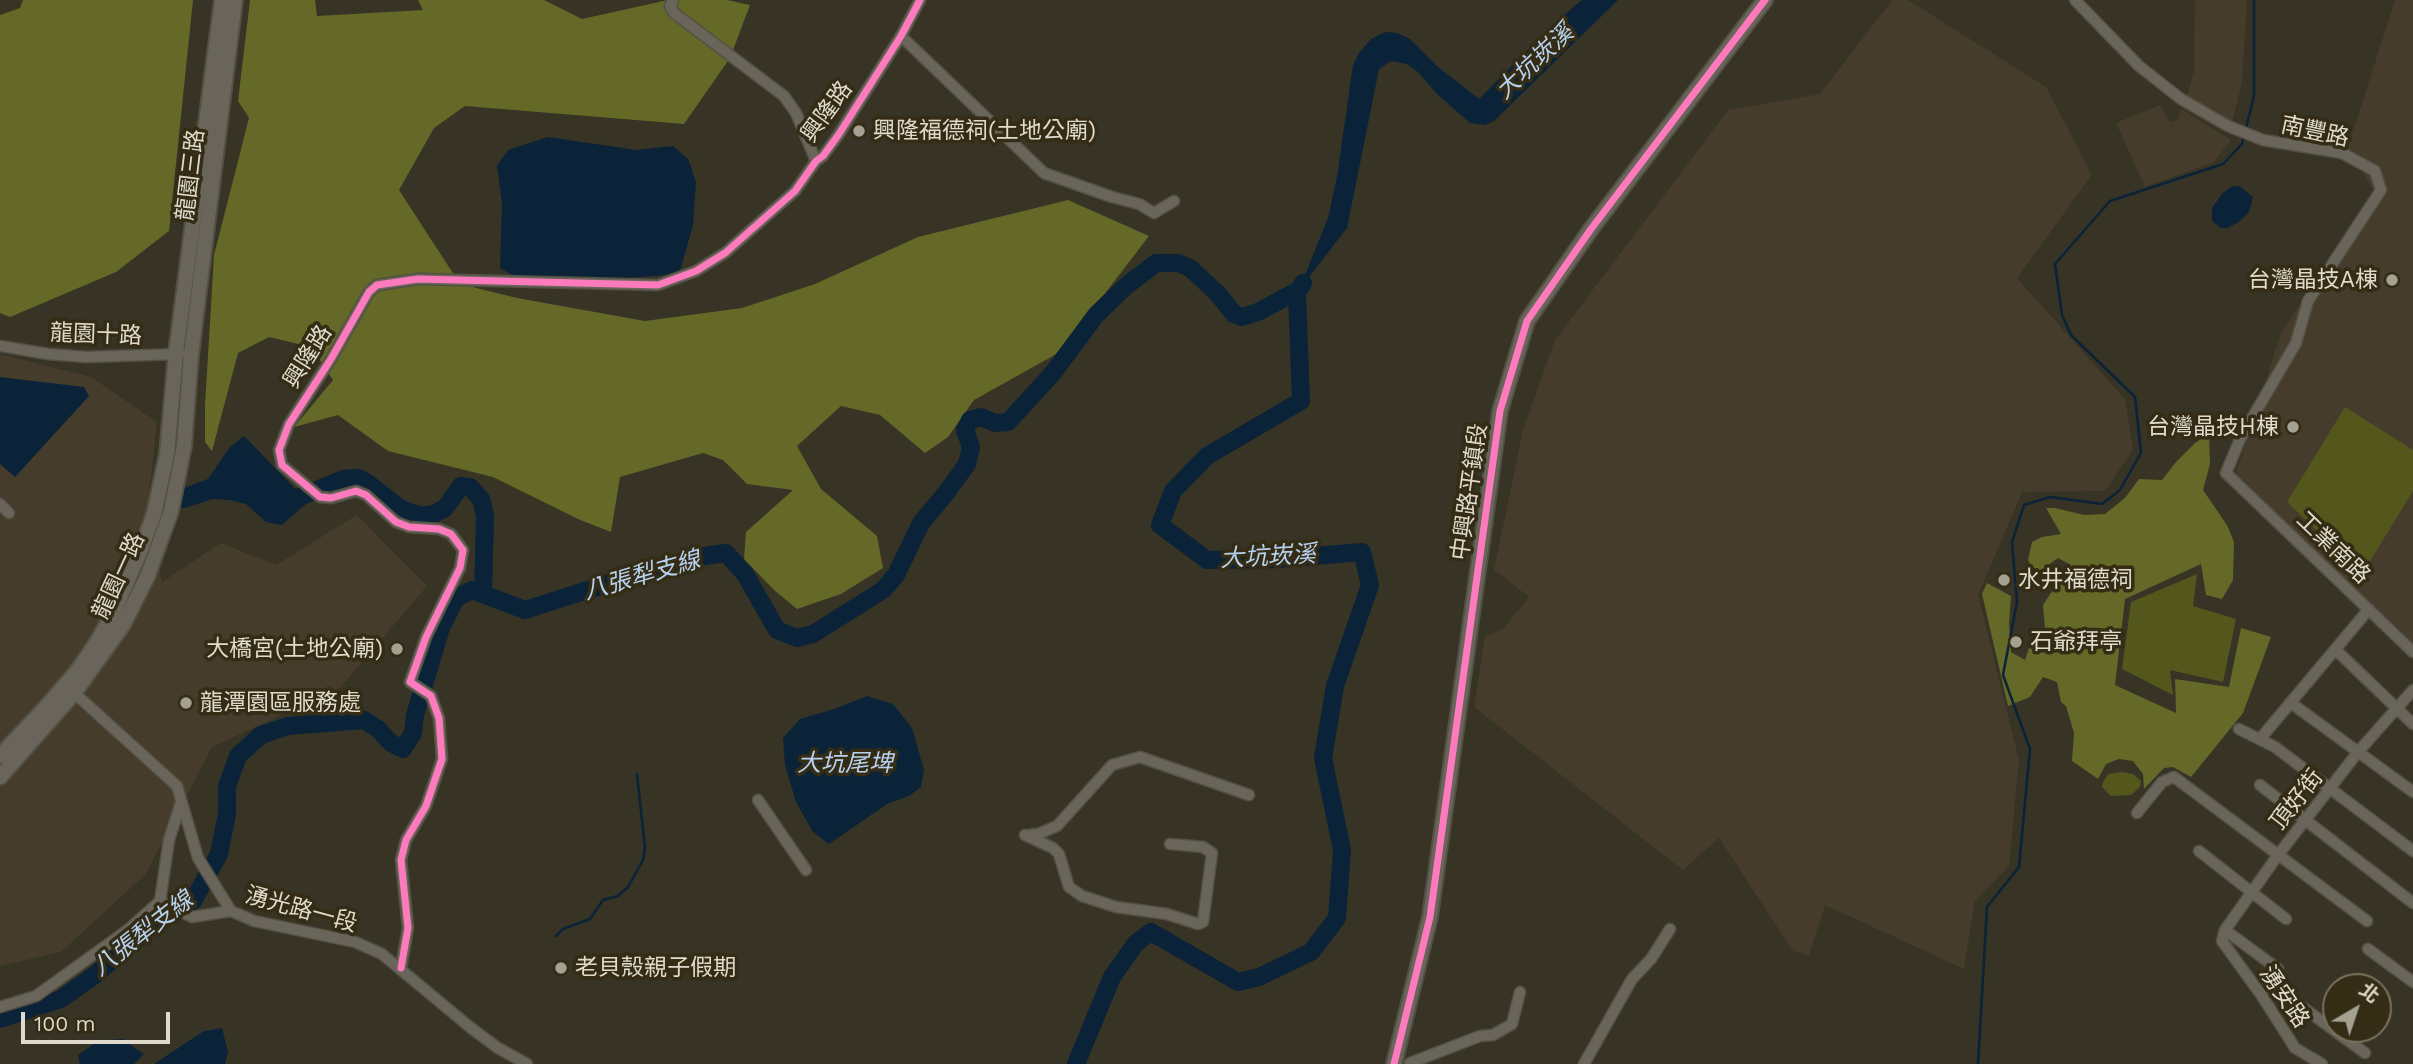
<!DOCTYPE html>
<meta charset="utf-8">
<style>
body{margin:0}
#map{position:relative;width:2413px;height:1064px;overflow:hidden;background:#373325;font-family:"Work Sans","Noto Sans TC",sans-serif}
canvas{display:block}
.north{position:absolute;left:2322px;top:973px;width:70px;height:70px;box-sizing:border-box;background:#342c14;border:2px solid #78725e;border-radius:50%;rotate:39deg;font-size:19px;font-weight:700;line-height:28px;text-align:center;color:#dfdacc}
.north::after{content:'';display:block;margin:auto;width:24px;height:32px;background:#a4a092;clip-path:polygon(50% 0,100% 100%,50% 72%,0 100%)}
.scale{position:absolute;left:21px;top:1012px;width:149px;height:32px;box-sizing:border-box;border:4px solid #dfdacc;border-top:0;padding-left:9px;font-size:21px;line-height:24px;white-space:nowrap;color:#dfdacc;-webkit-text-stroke:5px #342c14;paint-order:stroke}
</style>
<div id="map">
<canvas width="2413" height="1064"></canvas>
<div class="north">北</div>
<div class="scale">100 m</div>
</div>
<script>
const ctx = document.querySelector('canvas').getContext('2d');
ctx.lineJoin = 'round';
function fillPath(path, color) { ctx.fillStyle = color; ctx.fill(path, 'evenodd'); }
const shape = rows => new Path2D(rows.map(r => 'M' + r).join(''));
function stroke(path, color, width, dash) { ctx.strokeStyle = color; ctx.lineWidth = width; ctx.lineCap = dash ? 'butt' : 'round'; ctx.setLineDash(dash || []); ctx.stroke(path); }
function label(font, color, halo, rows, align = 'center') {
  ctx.font = font + ' "Work Sans","Noto Sans TC",sans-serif'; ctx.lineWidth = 7; ctx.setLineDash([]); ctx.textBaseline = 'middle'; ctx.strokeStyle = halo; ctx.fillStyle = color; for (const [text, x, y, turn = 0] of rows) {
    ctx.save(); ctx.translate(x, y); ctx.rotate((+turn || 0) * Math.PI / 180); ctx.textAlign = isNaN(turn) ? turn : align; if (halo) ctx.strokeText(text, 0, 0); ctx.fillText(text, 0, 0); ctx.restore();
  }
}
fillPath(shape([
 [1892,0,1908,0,2046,87,2092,175,2017,278,2125,399,2133,449,2105,491,2022,492,1978,595,2019,760,2009,866,1975,901,1964,969,1825,905,1809,956,1793,951,1719,838,1683,870,1474,707,1485,636,1503,629,1529,597,1494,570,1523,430,1555,340,1728,110,1820,94],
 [2195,0,2247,0,2242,81,2232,124,2187,98,2194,71],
 [2395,0,2413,0,2413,648,2236,473,2281,333,2374,192,2348,147],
 [2160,105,2170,122,2178,120,2181,109,2231,140,2214,162,2145,187,2116,123],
 [0,354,91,377,157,422,148,505,162,582,221,543,276,565,357,515,427,586,340,688,212,747,146,874,61,952,0,966]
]), '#453c2c');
fillPath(shape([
 [2345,407,2413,450,2413,491,2362,574,2287,502],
 [2197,574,2193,606,2236,619,2223,682,2170,670,2173,695,2122,669,2131,602],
 [2122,772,2133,774,2141,781,2140,787,2131,795,2111,796,2102,787,2103,782,2108,774]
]), '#53571b');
fillPath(shape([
 [23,0,193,0,169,231,116,272,10,317,0,313,0,15,20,8],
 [250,0,315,0,317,16,423,10,418,0,544,0,582,19,668,0,727,0,750,5,730,58,684,124,465,106,434,128,399,190,460,284,517,298,645,321,742,308,815,284,918,237,1068,200,1149,236,1060,352,974,400,948,437,925,453,880,415,841,406,797,446,821,489,877,536,883,568,841,594,797,609,774,590,744,559,746,532,793,490,747,484,723,460,703,453,620,477,611,532,578,519,493,477,388,451,338,415,294,427,333,380,311,347,269,337,238,353,212,451,205,442,205,405,214,255,249,118,238,101],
 [2209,434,2210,464,2203,490,2227,525,2234,542,2233,580,2222,599,2206,595,2201,564,2125,599,2115,685,2176,713,2175,679,2229,687,2241,628,2271,637,2243,713,2191,777,2173,767,2164,768,2144,789,2143,774,2133,761,2119,759,2106,764,2098,779,2072,761,2074,733,2066,706,2061,702,2057,682,2043,677,2030,697,2008,706,1982,594,1987,583,2011,596,2009,623,2011,652,2025,660,2032,639,2045,629,2043,605,2057,584,2071,579,2071,565,2058,558,2040,571,2032,567,2028,560,2032,542,2042,537,2061,534,2046,508,2055,508,2084,515,2105,514,2125,498,2139,479,2162,480,2176,462,2195,443]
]), '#646928');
fillPath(shape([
 [1582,0,1618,0,1494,121,1485,125,1470,123,1437,94,1418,72,1407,64,1391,61,1379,69,1347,228,1299,290,1328,218,1337,177,1353,65,1359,53,1371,39,1385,32,1397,33,1410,39,1438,67,1479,99,1555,23],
 [548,137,636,150,673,146,688,159,696,182,693,225,679,274,617,279,526,283,500,268,502,204,497,166,508,150],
 [2239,186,2253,197,2249,212,2239,222,2227,228,2221,228,2212,221,2212,208,2222,194,2231,187],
 [0,377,84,387,89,396,15,477,0,464],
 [244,436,308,502,282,525,266,522,246,504,230,500,213,499,185,508,177,508,181,489,208,479,230,447],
 [867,696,893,704,912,728,924,770,921,787,909,796,887,804,829,844,813,832,796,802,785,765,783,738,800,719,837,708],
 [222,1028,228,1052,225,1064,154,1064,204,1031],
 [122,1039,144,1054,134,1064,80,1064,78,1055,98,1041]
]), '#0a2338');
stroke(shape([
 [2246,128,2254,96,2254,0],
 [556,936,563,929,590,919,603,900,618,896,628,887,643,860,645,848,637,774],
 [1978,1064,1987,907,2019,867,2030,749,2003,675,2017,602,2012,542,2024,505,2050,497,2102,504,2120,490,2141,453,2135,397,2071,335,2062,315,2055,264,2110,201,2223,164,2242,144,2244,135]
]), '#0a2338', 2.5);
stroke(shape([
 [302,496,343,479,358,478,369,484,401,509,421,516,434,514,445,508,461,486,470,487,481,499,485,515,483,594],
 [0,1019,61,999,95,975,153,925,193,901,219,854,227,814,227,786,238,756,261,735,288,726,364,720,378,729,391,743,403,749,413,733,415,715,441,628,456,598,472,590,525,610,644,572,697,557,726,553,745,574,777,630,797,638,813,634,883,590,896,575,921,523,946,493,967,464,971,447,965,430,970,420,981,417,995,423,1008,422,1053,373,1096,315,1126,286,1156,263,1178,263,1190,268,1217,293,1234,314,1242,317,1258,312,1299,290],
 [1076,1064,1112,977,1136,943,1151,932,1238,982,1259,977,1311,952,1337,918,1342,850,1323,758,1335,686,1370,585,1362,552,1278,559,1207,560,1160,525,1173,491,1207,456,1301,401,1297,293,1303,283]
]), '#0a2338', 18);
const street = shape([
 [673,0,670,6,674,13,784,96,796,113,816,161],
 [2075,0,2139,66,2181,99,2228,126,2263,140,2342,153,2375,171,2381,190,2308,301,2296,343,2241,437,2226,473,2413,652],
 [901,36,1044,173,1112,197,1139,204,1154,213,1174,201],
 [0,346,48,354,86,357,180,354],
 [0,504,9,513],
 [2336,650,2413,724],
 [70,689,177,786,198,858,231,911,254,921,355,942,382,954,471,1028,498,1048,527,1064],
 [2291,703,2413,792],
 [2239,729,2275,747,2413,851],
 [2260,739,2369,609],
 [2260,785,2413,903],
 [758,800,806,870],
 [2137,813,2162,782,2174,777,2367,921],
 [1025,835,1053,848,1059,854,1069,887,1082,896,1116,907,1167,914,1198,924,1203,922,1212,853,1203,847,1170,844],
 [1029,835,1038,834,1057,826,1112,765,1140,757,1249,795],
 [2199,851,2286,919],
 [160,901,192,917,231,911],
 [2225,930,2278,969,2268,988],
 [2368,949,2413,982],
 [401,968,408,928,401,860,406,840,426,806,442,759,439,718,431,696,410,682,426,637,460,568,463,550,451,534,439,529,409,527,396,522,366,495,356,491,331,498,320,497,282,465,279,450,289,424,331,359,369,292,377,285,418,279,658,285,696,271,725,253,795,191,816,161,823,156,839,134,901,36,920,0],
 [2271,984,2365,1053],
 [0,1007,36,996,129,929,160,901,169,840,181,802],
 [1410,1063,1480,1036,1493,1035,1512,1024,1520,992],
 [1584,1064,1632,979,1651,959,1670,929],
 [2322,1064,2295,1048,2262,996,2222,941,2225,930,2278,855,2358,752,2413,690]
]);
const secondary = shape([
 [0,756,46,707,78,670,97,642,114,612,140,552,154,514,167,454,176,353,222,0],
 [0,777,74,693,123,625,148,575,171,511,184,446,191,355,235,0],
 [1394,1064,1430,917,1500,411,1527,321,1591,229,1765,0]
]);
stroke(street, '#545044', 13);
stroke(secondary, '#545044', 18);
stroke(street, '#69655b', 10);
stroke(secondary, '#69655b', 14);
stroke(shape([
 [401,968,408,928,401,860,406,840,426,806,442,759,439,718,431,696,410,682,426,637,460,568,463,550,451,534,439,529,409,527,396,522,366,495,356,491,331,498,320,497,282,465,279,450,289,424,331,359,369,292,377,285,418,279,658,285,696,271,725,253,795,191,816,161,823,156,839,134,901,36,920,0],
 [1394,1064,1430,917,1500,411,1527,321,1591,229,1765,0]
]), '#fd7abc', 7);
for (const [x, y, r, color] of [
 [859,131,7,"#a4a092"],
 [2392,280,7,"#a4a092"],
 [2293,427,7,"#a4a092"],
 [2004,580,7,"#a4a092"],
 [2016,642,7,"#a4a092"],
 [397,649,7,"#a4a092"],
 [186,703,7,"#a4a092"],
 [561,968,7,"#a4a092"]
]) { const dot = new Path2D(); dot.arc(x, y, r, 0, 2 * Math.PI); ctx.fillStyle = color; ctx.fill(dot); stroke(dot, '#342c14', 2.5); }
label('23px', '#dfdacc', '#342c14', [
 ["興隆路",827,112,-54],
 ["南豐路",2315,132,12],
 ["龍園三路",191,175,-83],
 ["龍園十路",96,335,2],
 ["興隆路",308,357,-58],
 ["中興路平鎮段",1470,492,-82],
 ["工業南路",2333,548,44],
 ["龍園一路",119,576,-65],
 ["頂好街",2297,800,-52],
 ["湧光路一段",301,910,15],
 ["湧安路",2284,997,56]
]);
label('23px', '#dfdacc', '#342c14', [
 ["興隆福德祠(土地公廟)",873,131],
 ["台灣晶技A棟",2378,280,"right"],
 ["台灣晶技H棟",2279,427,"right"],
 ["水井福德祠",2018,580],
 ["石爺拜亭",2030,642],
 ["大橋宮(土地公廟)",383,649,"right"],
 ["龍潭園區服務處",200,703],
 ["老貝殼親子假期",575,968]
], 'left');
label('italic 24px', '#b7d2f0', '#342c14', [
 ["大坑崁溪",1535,62,-43],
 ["大坑崁溪",1268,557,-3],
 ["八張犁支線",642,576,-16],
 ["大坑尾埤",845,764],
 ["八張犁支線",143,934,-38]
]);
</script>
